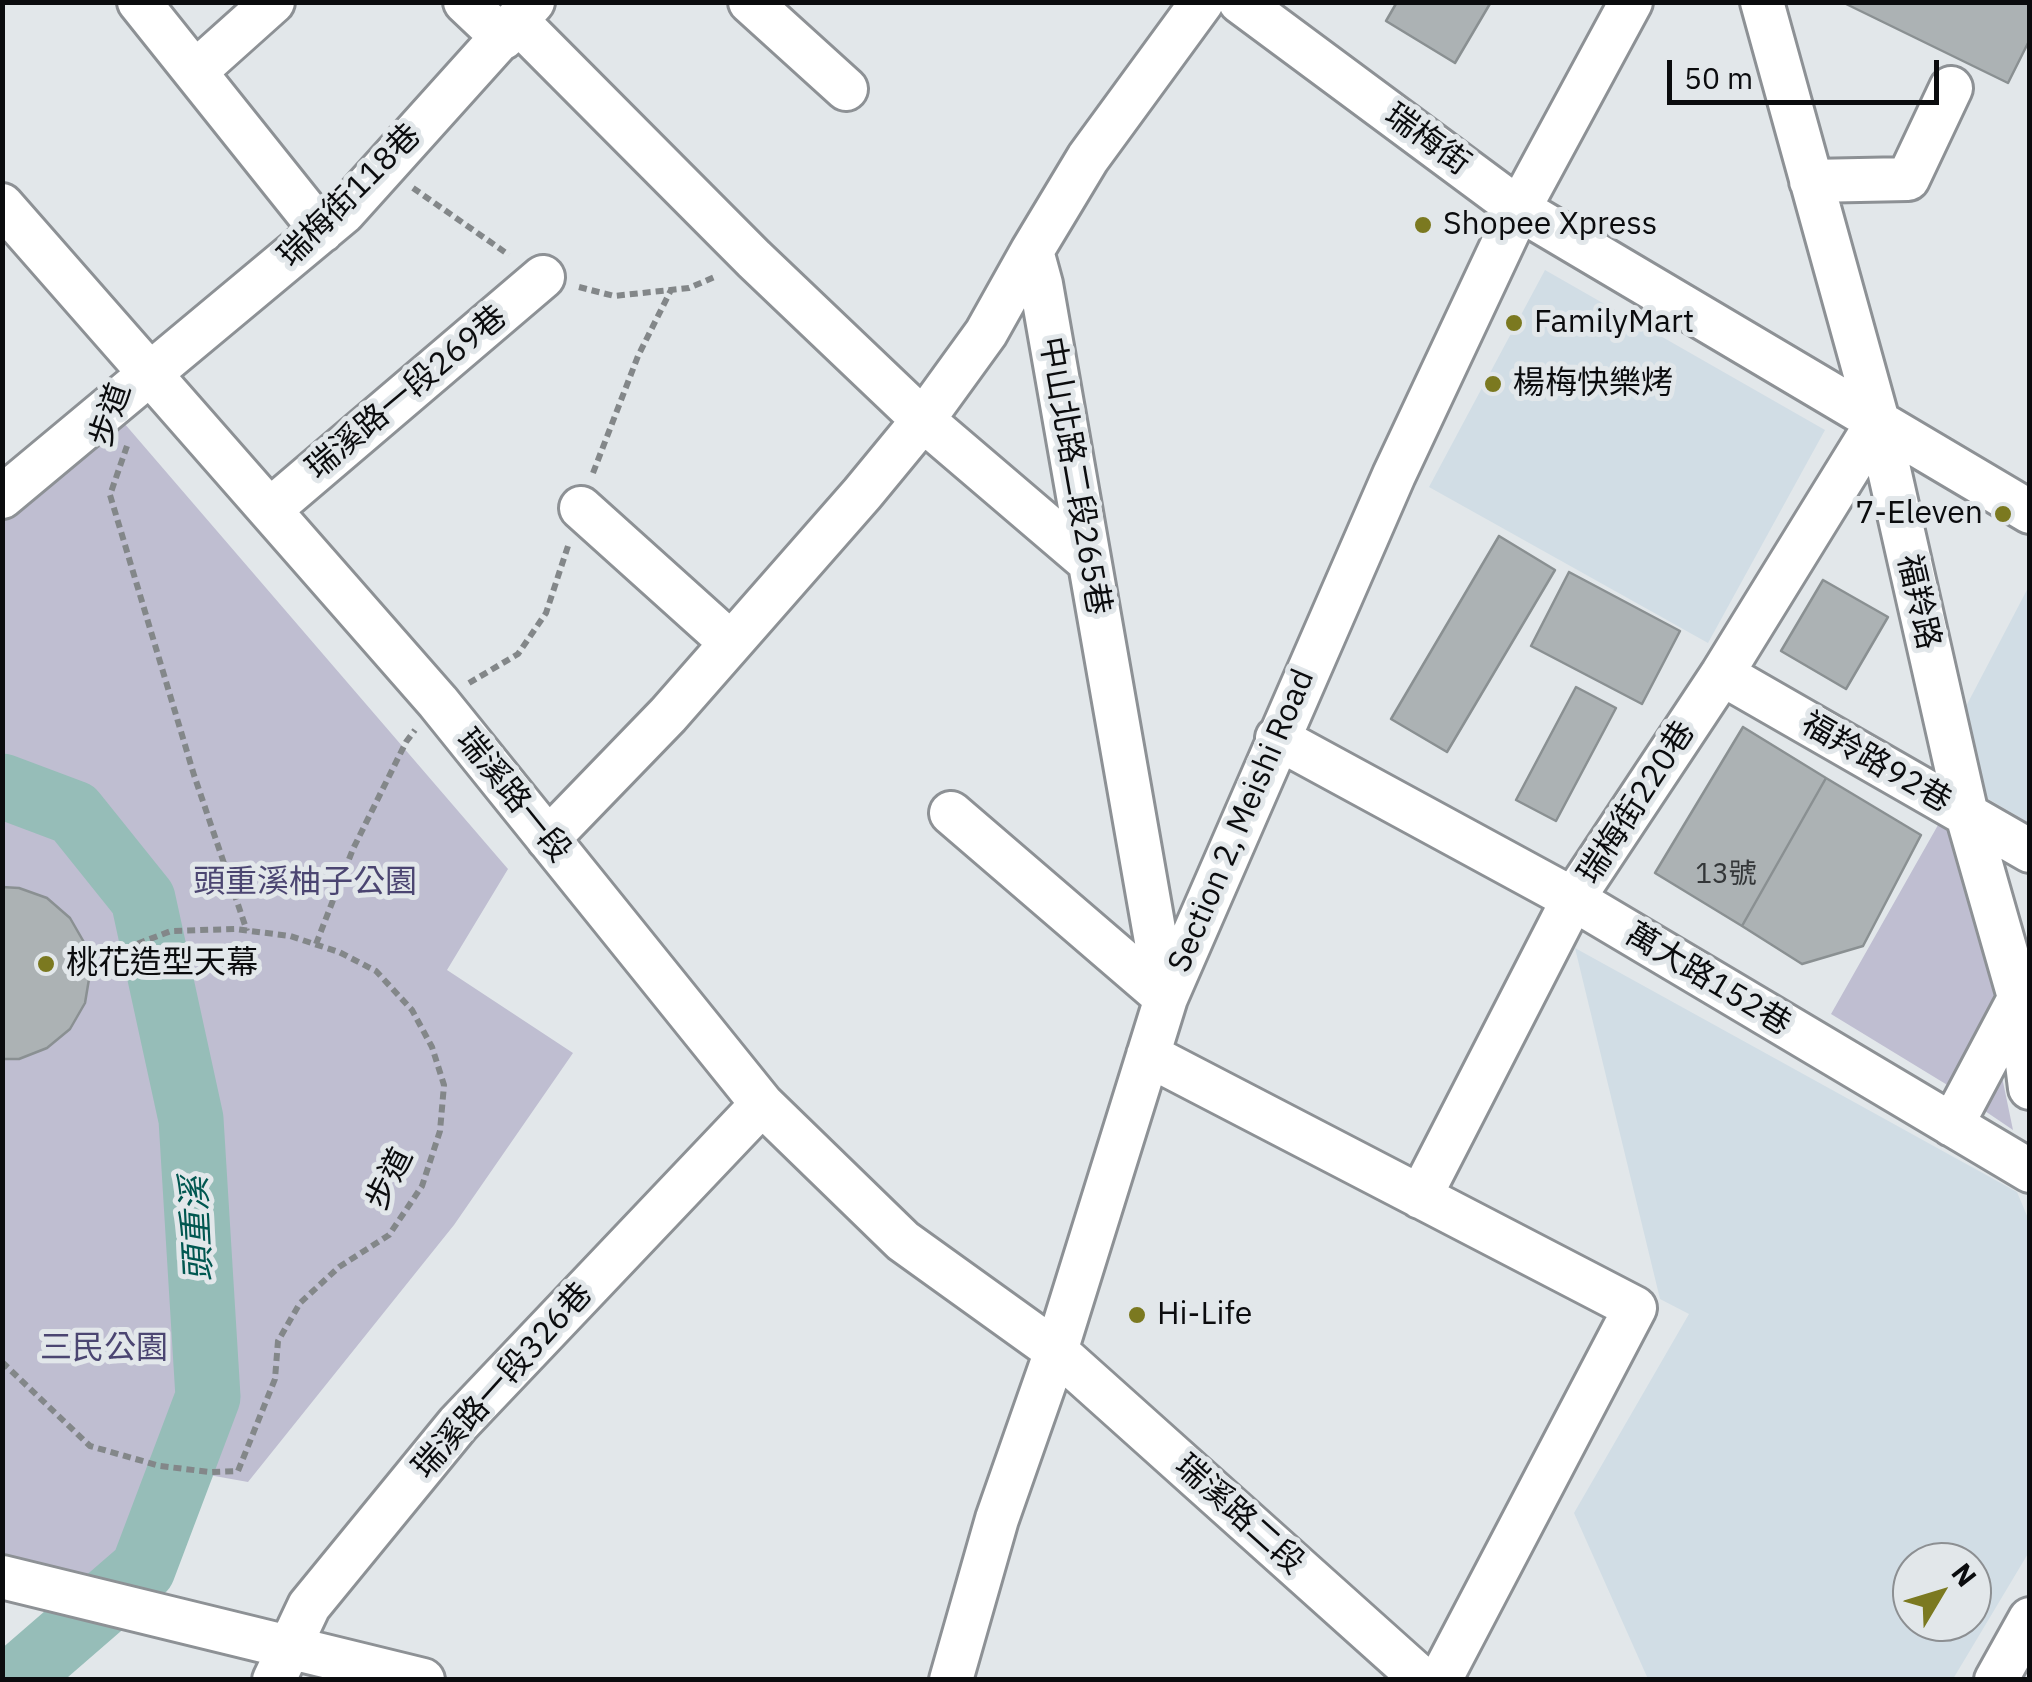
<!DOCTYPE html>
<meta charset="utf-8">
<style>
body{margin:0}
#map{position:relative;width:2032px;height:1682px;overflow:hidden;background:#e2e7ea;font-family:"IBM Plex Sans",sans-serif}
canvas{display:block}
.frame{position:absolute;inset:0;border:5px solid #0b0c0e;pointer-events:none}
.north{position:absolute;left:1892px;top:1542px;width:100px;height:100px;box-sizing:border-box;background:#e2e7ea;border:2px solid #8c8f92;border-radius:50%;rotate:52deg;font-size:28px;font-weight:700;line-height:40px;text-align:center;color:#0b0c0e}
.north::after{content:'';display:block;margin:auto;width:35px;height:45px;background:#7b7920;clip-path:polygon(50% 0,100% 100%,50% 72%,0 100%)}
.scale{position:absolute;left:1667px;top:60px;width:272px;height:45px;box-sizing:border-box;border:5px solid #0b0c0e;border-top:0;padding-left:12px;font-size:30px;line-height:35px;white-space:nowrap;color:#0b0c0e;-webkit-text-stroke:8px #e2e7ea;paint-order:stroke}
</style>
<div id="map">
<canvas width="2032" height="1682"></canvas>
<div class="frame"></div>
<div class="north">N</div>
<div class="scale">50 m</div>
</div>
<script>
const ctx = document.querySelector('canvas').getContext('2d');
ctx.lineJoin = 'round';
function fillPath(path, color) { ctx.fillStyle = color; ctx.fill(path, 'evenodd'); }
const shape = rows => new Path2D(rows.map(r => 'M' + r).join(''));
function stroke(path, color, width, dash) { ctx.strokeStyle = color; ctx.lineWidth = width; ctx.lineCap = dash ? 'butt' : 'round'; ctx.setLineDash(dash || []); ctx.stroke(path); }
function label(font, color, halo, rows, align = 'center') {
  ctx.font = font + ' "IBM Plex Sans","Noto Sans TC",sans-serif'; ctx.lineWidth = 10; ctx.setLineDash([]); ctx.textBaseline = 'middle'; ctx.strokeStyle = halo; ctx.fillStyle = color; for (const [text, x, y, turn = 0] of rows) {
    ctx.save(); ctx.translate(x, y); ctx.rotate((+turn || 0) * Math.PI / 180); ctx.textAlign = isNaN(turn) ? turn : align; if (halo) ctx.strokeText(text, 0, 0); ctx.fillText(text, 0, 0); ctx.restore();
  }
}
fillPath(shape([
 [1545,270,1825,430,1708,643,1429,487],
 [2029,586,2029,823,1985,797,1962,714],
 [1575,948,2017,1192,2030,1223,2029,1552,1953,1679,1648,1679,1574,1513,1689,1314,1660,1299],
 [1912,1562,1972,1562,1972,1622,1912,1622]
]), '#d1dde5');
fillPath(shape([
 [124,423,508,869,447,970,573,1053,454,1225,248,1482,181,1470,143,1569,99,1607,3,1581,2,521],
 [1942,818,1953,825,2001,998,1949,1086,1831,1014],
 [2002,1077,2013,1130,1982,1109]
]), '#bfbed1');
stroke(shape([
 [2,786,74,813,143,899,191,1119,208,1397,143,1569,15,1680]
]), '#96bdb8', 65);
const building = shape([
 [1397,2,1491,2,1455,63,1386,21,1397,2],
 [1842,2,2030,2,2030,39,2008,83,1842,2],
 [1499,536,1555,570,1447,752,1391,719,1499,536],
 [1569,572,1680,631,1642,704,1531,646,1569,572],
 [1823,580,1888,617,1846,689,1781,651,1823,580],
 [1576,687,1616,708,1556,821,1516,800,1576,687],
 [1743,727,1826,778,1742,926,1655,873,1743,727],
 [1826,778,1921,835,1863,946,1802,964,1742,926,1826,778],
 [2,887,19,888,47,898,70,918,85,944,90,973,85,1003,70,1029,47,1048,19,1059,2,1059,2,887]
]);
fillPath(building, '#acb2b4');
stroke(building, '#8a9092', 2.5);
const minor = shape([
 [139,2,322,231],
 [465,2,503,38],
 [750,2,846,89],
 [1240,2,1519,209,2030,512],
 [1762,2,1878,421,1967,815,2019,997,2030,1088],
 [518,22,754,259,923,420,1088,561],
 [196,71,273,2],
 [1811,181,1908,179,1951,88],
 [2,205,438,702,762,1104,903,1241,1056,1351,1423,1680],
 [2,497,344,212,533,2],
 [272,508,543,277],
 [581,508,731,643],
 [1722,674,2030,851],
 [1277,738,1573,899,2030,1171],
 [951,813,1166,998],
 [548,839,668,715,862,494,923,420,986,333,1032,251],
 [1166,998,1041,284,1032,251,1088,158,1202,2],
 [1148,1055,1635,1308,1440,1680],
 [1952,1125,2022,993],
 [1420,1197,1573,899,1722,674,1878,421],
 [2,1577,423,1680],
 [274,1680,309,1606,458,1424,762,1104],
 [951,1680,997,1519,1056,1351,1166,998,1394,475,1519,209,1631,2],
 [1996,1680,2030,1619]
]);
stroke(minor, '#8d9195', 48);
stroke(shape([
 [413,188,509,255],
 [579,287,614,296,689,288,717,276],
 [127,446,110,495,194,775,247,931],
 [593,473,638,356,671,290],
 [469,683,518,654,546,613,568,546],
 [316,944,353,849,406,742,415,730],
 [2,1362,90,1446,160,1466,210,1472,238,1471,275,1379,278,1341,300,1303,339,1267,389,1235,422,1186,440,1131,444,1085,432,1047,412,1010,376,971,339,952,290,936,235,929,171,931,121,950,87,955]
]), '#838789', 6, [8, 5]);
stroke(minor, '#fff', 42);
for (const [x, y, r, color] of [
 [1423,225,10,"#7b7920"],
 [1514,323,10,"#7b7920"],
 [1493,384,10,"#7b7920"],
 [2003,514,10,"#7b7920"],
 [46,964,10,"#7b7920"],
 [1137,1315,10,"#7b7920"]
]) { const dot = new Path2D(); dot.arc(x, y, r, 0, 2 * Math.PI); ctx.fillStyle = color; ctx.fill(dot); stroke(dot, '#e2e7ea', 4); }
label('28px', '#333638', null, [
 ["13號",1726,875]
]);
label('32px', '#0b0c0e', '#e2e7ea', [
 ["瑞梅街",1427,140,36],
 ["瑞梅街118巷",350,196,-45],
 ["瑞溪路一段269巷",407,393,-40],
 ["步道",111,415,-71],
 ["中山北路二段265巷",1074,476,80],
 ["福羚路",1918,602,77],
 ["福羚路92巷",1876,763,30],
 ["瑞溪路一段",513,796,51],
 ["瑞梅街220巷",1637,803,-57],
 ["Section 2, Meishi Road",1242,821,-67],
 ["萬大路152巷",1708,980,31],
 ["步道",390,1179,-63],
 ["瑞溪路一段326巷",503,1381,-48],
 ["瑞溪路二段",1239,1515,42]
]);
label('32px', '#0b0c0e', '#e2e7ea', [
 ["Shopee Xpress",1443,225],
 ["FamilyMart",1534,323],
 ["楊梅快樂烤",1513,384],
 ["7-Eleven",1983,514,"right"],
 ["桃花造型天幕",66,964],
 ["Hi-Life",1157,1315]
], 'left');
label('32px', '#4b4571', '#e2e7ea', [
 ["頭重溪柚子公園",305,883],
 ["三民公園",104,1349]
]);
label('italic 35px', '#005750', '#e2e7ea', [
 ["頭重溪",198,1229,-93]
]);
</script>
